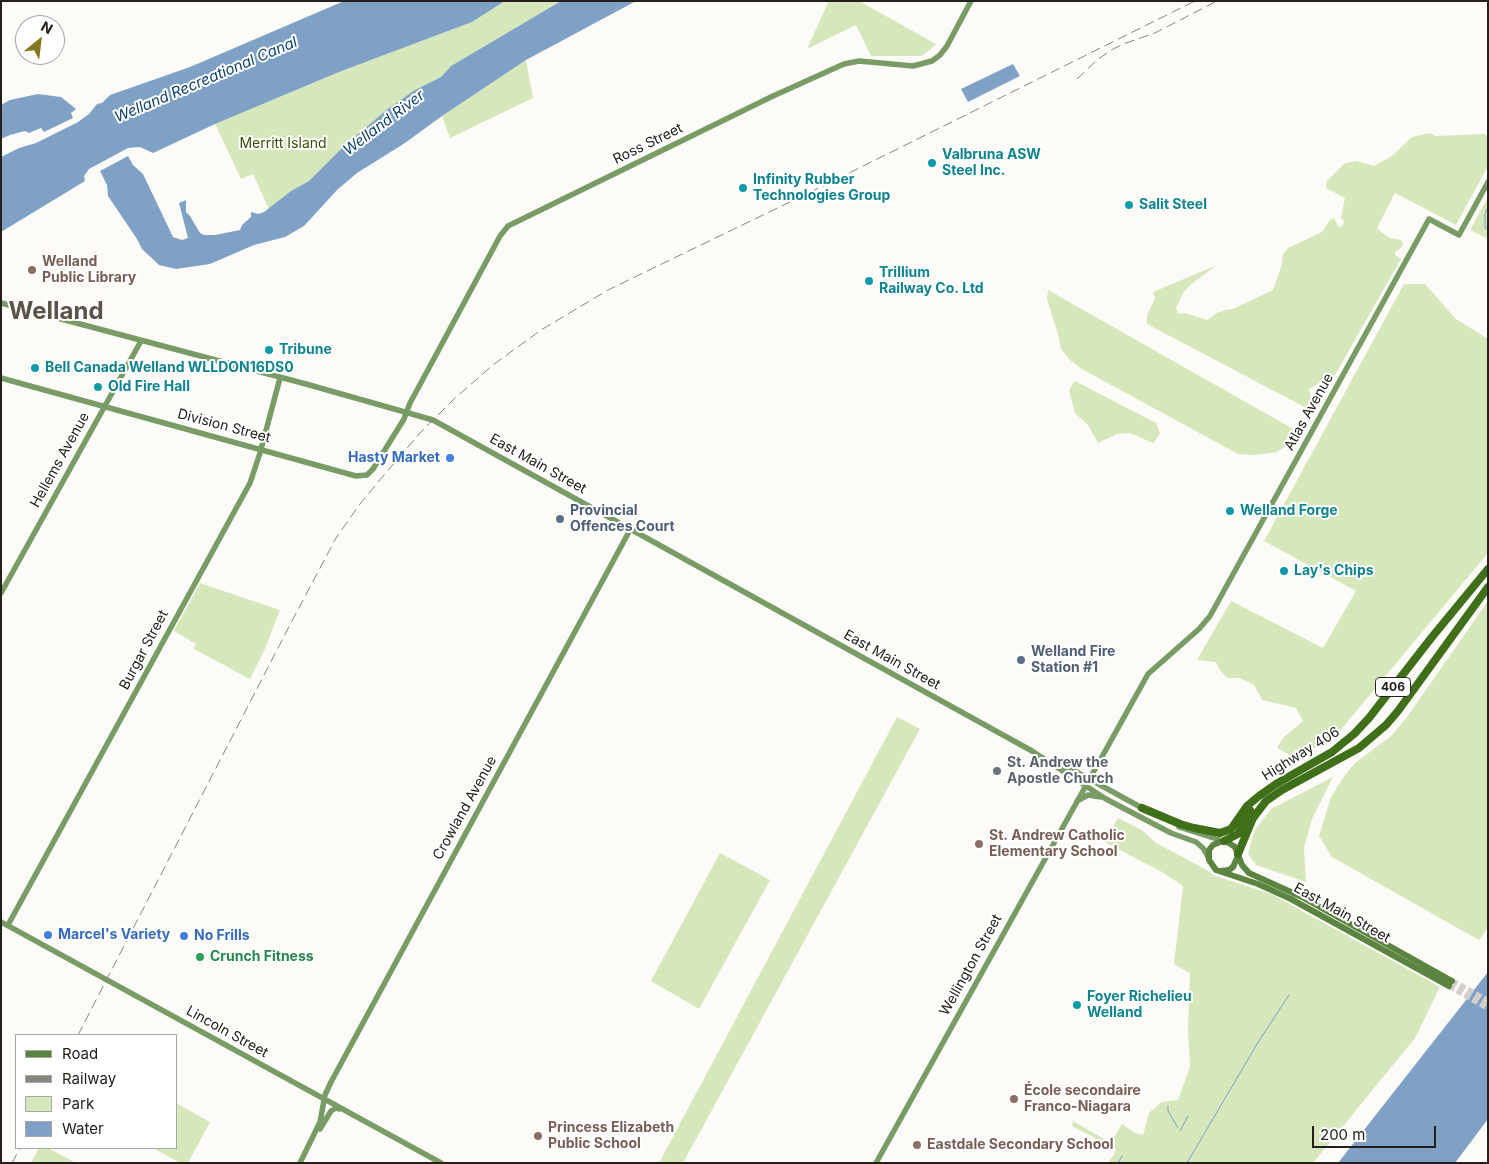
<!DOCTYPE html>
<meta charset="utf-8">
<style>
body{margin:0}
#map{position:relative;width:1489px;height:1164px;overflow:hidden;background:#fdfbf8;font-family:Inter,sans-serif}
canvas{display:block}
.frame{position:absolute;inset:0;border:2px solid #25201b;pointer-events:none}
.legend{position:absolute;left:15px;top:1034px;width:162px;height:115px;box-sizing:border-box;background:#fff;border:1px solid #a8a6a4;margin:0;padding:6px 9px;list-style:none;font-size:15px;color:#25201b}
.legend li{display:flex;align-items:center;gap:10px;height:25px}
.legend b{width:25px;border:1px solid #a8a6a4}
.north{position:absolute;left:15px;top:15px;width:50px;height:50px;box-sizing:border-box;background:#fff;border:1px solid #a8a6a4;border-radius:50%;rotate:29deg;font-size:14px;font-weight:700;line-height:20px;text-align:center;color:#25201b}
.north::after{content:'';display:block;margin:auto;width:18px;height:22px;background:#86771c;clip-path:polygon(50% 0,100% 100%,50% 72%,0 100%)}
.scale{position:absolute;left:1312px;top:1126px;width:124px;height:22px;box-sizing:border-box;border:2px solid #25201b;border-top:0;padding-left:6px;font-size:15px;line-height:18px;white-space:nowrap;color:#25201b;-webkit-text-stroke:4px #fff;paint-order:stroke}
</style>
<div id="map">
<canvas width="1489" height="1164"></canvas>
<div class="frame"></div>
<ul class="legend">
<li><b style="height:6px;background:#5a843f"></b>Road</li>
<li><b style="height:6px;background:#888581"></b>Railway</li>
<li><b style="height:14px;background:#d6e7bb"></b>Park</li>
<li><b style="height:14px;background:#7fa1c6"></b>Water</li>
</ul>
<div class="north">N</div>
<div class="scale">200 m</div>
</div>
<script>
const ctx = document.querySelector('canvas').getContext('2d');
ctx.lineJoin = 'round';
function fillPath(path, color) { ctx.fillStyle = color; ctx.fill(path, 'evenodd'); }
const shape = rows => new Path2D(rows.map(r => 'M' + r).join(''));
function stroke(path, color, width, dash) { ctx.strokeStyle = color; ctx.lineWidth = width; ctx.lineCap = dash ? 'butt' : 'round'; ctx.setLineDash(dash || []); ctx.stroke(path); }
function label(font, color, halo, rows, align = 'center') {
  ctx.font = font + ' Inter,sans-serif'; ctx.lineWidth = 4; ctx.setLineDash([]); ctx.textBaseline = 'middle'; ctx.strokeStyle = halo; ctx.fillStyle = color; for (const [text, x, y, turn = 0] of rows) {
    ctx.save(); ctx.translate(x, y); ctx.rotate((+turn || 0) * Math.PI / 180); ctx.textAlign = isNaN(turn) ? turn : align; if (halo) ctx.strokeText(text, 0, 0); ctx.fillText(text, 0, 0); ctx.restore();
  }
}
fillPath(shape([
 [505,1,561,1,451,66,441,77,415,90,389,108,337,153,309,181,291,191,269,209,253,174,241,179,215,124,339,72,472,22],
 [829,1,859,1,936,44,922,56,871,56,856,25,807,49],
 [526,60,533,98,450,138,442,116],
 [1430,133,1436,136,1485,134,1488,137,1488,166,1456,225,1395,193,1377,228,1381,232,1390,238,1401,240,1403,244,1402,247,1395,252,1395,255,1401,259,1335,375,1309,389,1314,412,1147,324,1147,315,1155,298,1153,292,1217,265,1190,285,1183,293,1176,308,1178,314,1185,313,1207,320,1217,313,1225,310,1233,309,1273,290,1282,264,1283,254,1288,248,1322,232,1330,220,1334,218,1339,228,1343,225,1344,221,1341,218,1345,198,1326,188,1327,181,1345,163,1357,161,1374,166,1392,156,1412,137],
 [1488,197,1488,239,1470,230],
 [1404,284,1425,284,1456,319,1488,339,1488,553,1334,738,1296,758,1277,748,1283,738,1303,721,1296,708,1262,700,1254,685,1240,678,1227,678,1219,669,1216,662,1197,660,1231,601,1323,648,1356,591,1264,541],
 [1048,290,1302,434,1277,452,1254,455,1238,454,1080,368,1070,360,1061,349,1058,334,1047,299],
 [1075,381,1156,423,1160,433,1156,440,1153,443,1130,433,1117,434,1098,443,1088,425,1075,413,1069,390],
 [200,583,280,610,264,651,250,679,194,649,196,644,174,631],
 [1488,601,1488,928,1479,940,1332,857,1319,836,1331,797,1345,775,1355,763,1391,736,1407,717],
 [897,717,920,729,683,1163,659,1163],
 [1333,777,1312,819,1304,848,1306,882,1256,865,1248,854,1254,831,1271,809],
 [1118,818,1142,830,1156,843,1207,870,1213,875,1271,894,1440,987,1415,1038,1313,1163,1108,1163,1114,1155,1116,1149,1072,1126,1073,1121,1111,1143,1122,1124,1135,1133,1143,1135,1149,1113,1162,1102,1178,1100,1190,1067,1188,1031,1190,973,1174,964,1183,886,1162,872,1105,842],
 [720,853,770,880,699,1009,651,981],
 [176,1103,210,1122,188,1163,180,1163,153,1148,176,1148],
 [39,1148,48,1148,76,1163,31,1163]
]), '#d6e7bb');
fillPath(shape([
 [344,1,505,1,472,22,339,72,215,124,153,153,140,147,128,148,89,169,84,176,85,181,1,232,1,157,19,148,36,143,78,122,89,114,97,104,102,103,110,95,190,67],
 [561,1,636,1,526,60,442,116,405,143,357,173,337,190,304,226,285,237,254,245,210,264,176,269,159,265,142,249,137,239,108,196,107,185,100,171,128,156,133,165,143,174,173,237,182,240,188,238,179,203,186,200,186,212,190,216,200,233,204,235,215,235,240,230,242,225,251,217,251,212,258,214,264,212,291,191,309,181,344,146,389,108,415,90,441,77,451,66],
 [1013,64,1020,76,968,102,961,89],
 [38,94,61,97,76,109,71,113,73,118,44,132,41,128,29,133,25,131,10,135,1,139,1,105,10,100],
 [1488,972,1488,1119,1455,1163,1338,1163]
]), '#7fa1c6');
stroke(shape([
 [1488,207,1485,214,1485,228,1488,230],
 [1168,1106,1168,1111,1178,1128],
 [1180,1131,1188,1116],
 [1118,1163,1122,1156],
 [1187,1163,1257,1044,1289,995]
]), '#7fa1c6', 1);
stroke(shape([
 [1452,981,1488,1001],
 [1449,986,1488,1008]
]), '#d2cfcc', 6, [6, 3]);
stroke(shape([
 [1,303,306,384,433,420,1032,751,1106,799,1171,833,1196,842,1203,848,1208,857],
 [1,378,356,476,367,475,373,469,404,419,410,403,430,366,500,236,508,226,773,96,844,64,859,61,913,66,932,61,940,55,947,46,971,1],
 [1,593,141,341],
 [1054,763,1071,769,1144,809],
 [1077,801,1088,795,1101,797],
 [1179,827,1223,841],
 [1,922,441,1163],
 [8,925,250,483,260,453,280,378],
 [320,1129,331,1111,336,1108,340,1109],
 [300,1163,320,1122,325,1095,331,1082,630,530],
 [876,1163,1148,674,1199,629,1210,616,1429,219,1459,235,1488,182]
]), '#799b65', 5.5);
stroke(shape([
 [1220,871,1229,870,1233,867,1238,856],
 [1449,986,1291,899,1258,884,1216,870,1209,860,1209,850,1213,845,1220,842,1223,841,1229,843,1235,847,1242,865,1249,873,1302,897,1452,981]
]), '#5a843f', 6);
stroke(shape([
 [1142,808,1180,824,1194,828,1220,833,1231,829,1247,806,1259,796,1276,784,1332,752,1354,734,1369,718,1432,637,1488,569],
 [1224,841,1238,834,1250,810],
 [1238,854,1253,818,1266,801,1282,790,1359,748,1386,725,1398,711,1488,587]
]), '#3f6f19', 8);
stroke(shape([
 [1077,79,1097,60,1113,49,1126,43,1155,33,1217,1],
 [78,1035,293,619,336,538,360,504,384,475,420,433,454,399,493,365,541,330,608,290,825,185,1195,1],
 [12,1163,20,1148]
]), '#888581', 1, [10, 5]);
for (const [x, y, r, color] of [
 [932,163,5,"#0f9aa8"],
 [743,188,5,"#0f9aa8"],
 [1129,205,5,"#0f9aa8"],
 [32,270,5,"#8d6e63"],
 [869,281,5,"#0f9aa8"],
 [269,350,5,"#0f9aa8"],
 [35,368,5,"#0f9aa8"],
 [98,387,5,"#0f9aa8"],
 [450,458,5,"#3f7fe0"],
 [1230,511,5,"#0f9aa8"],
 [560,519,5,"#5c6f8a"],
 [1284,571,5,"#0f9aa8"],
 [1021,660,5,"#5c6f8a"],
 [997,771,5,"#6b7280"],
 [979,844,5,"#8d6e63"],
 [48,935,5,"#3f7fe0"],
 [184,936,5,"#3f7fe0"],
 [200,957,5,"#2e9e5b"],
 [1077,1005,5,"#0f9aa8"],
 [1014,1099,5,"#8d6e63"],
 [538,1136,5,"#8d6e63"],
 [917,1145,5,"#8d6e63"]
]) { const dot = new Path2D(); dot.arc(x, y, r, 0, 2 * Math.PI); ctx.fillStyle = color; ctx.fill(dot); stroke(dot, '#fff', 2); }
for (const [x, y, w] of [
 [1393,687,35]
]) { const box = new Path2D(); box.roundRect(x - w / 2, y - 9.5, w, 19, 4); ctx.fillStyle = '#fff'; ctx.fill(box); stroke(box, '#25201b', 1); }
label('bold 12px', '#25201b', null, [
 ["406",1393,687]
]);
label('14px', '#3b4f03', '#fff', [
 ["Merritt Island",283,144]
]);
label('14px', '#25201b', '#fff', [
 ["Ross Street",648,144,-26],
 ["Atlas Avenue",1309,412,-61],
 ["Division Street",224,426,15],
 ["Hellems Avenue",60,460,-61],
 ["East Main Street",538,464,29],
 ["Burgar Street",144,650,-62],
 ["East Main Street",892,660,29],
 ["Highway 406",1301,754,-32],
 ["Crowland Avenue",465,808,-61],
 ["East Main Street",1342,913,29],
 ["Wellington Street",971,965,-61],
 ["Lincoln Street",227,1032,29]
]);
label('bold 14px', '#0d838f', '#fff', [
 ["Valbruna ASW",942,155],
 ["Steel Inc.",942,171],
 ["Infinity Rubber",753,180],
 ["Technologies Group",753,196],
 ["Salit Steel",1139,205],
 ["Trillium",879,273],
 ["Railway Co. Ltd",879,289],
 ["Tribune",279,350],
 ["Bell Canada Welland WLLDON16DS0",45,368],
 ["Old Fire Hall",108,387],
 ["Welland Forge",1240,511],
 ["Lay's Chips",1294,571],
 ["Foyer Richelieu",1087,997],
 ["Welland",1087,1013]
], 'left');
label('bold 14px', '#785e54', '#fff', [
 ["Welland",42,262],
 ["Public Library",42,278],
 ["St. Andrew Catholic",989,836],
 ["Elementary School",989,852],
 ["École secondaire",1024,1091],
 ["Franco-Niagara",1024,1107],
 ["Princess Elizabeth",548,1128],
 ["Public School",548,1144],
 ["Eastdale Secondary School",927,1145]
], 'left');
label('bold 14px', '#366cbe', '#fff', [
 ["Hasty Market",440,458,"right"],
 ["Marcel's Variety",58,935],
 ["No Frills",194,936]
], 'left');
label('bold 14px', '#4e5e75', '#fff', [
 ["Provincial",570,511],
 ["Offences Court",570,527],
 ["Welland Fire",1031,652],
 ["Station #1",1031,668]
], 'left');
label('bold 14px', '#5b616d', '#fff', [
 ["St. Andrew the",1007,763],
 ["Apostle Church",1007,779]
], 'left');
label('bold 14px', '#27864d', '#fff', [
 ["Crunch Fitness",210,957]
], 'left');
label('italic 15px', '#0c4070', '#fff', [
 ["Welland Recreational Canal",206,80,-23],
 ["Welland River",384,123,-37]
]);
label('bold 24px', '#5d5247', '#fff', [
 ["Welland",56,312]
]);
</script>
